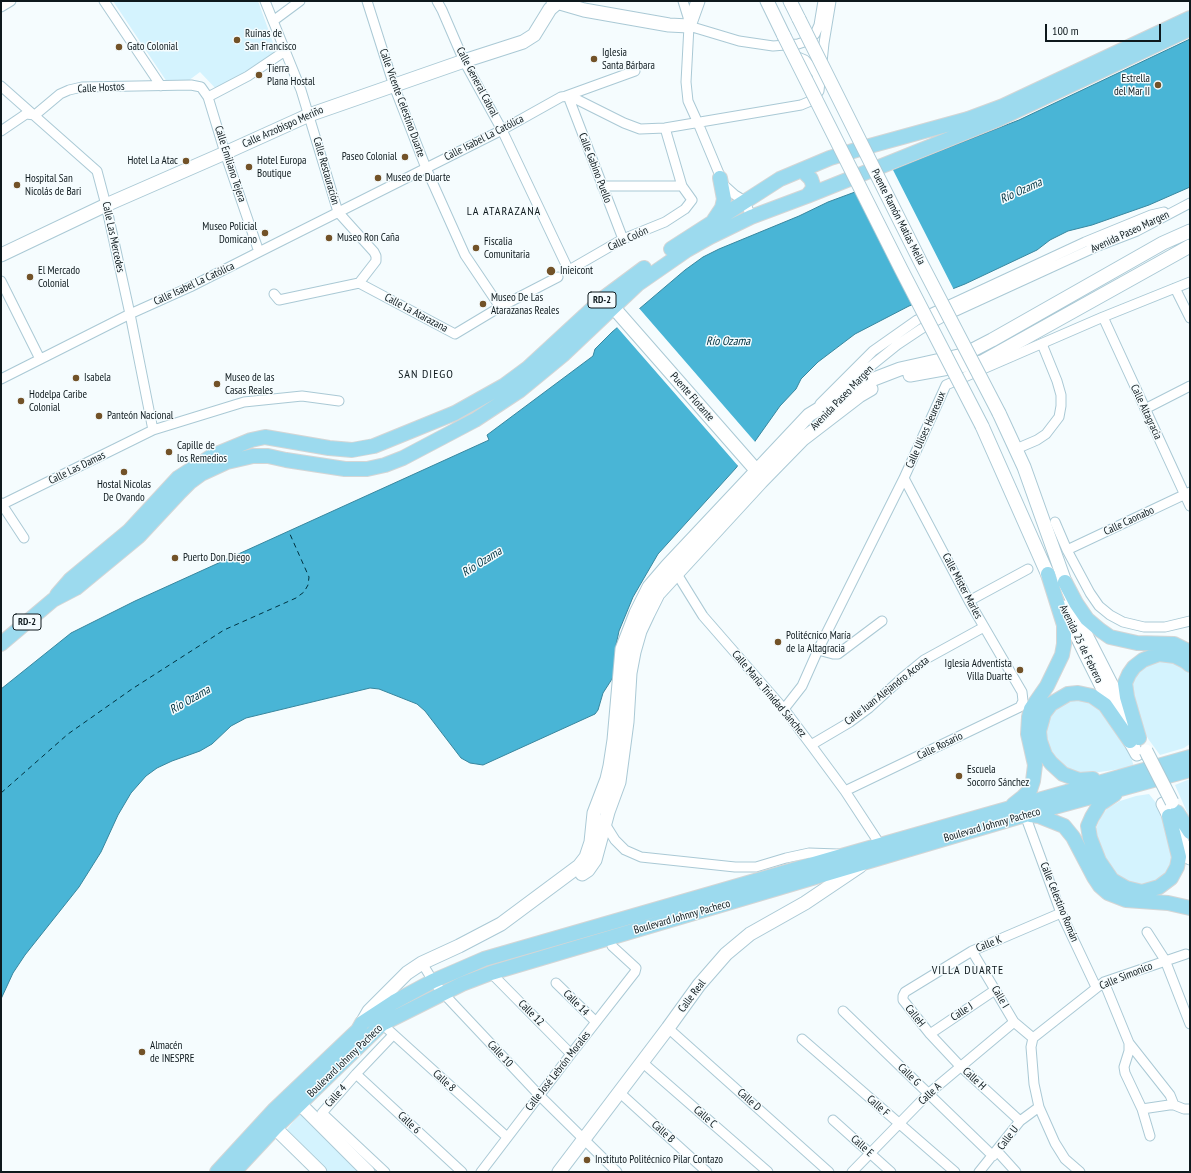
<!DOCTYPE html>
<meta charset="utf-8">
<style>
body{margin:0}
#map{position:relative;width:1191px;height:1173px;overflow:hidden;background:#f5fcfe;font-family:"PT Sans Narrow",sans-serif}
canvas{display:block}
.frame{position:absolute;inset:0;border:2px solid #0e191d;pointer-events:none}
.scale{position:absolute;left:1045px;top:24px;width:116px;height:18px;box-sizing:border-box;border:2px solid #0e191d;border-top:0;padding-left:5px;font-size:12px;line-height:14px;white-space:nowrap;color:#0e191d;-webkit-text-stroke:3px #f5fcfe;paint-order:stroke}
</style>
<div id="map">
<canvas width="1191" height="1173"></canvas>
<div class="frame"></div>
<div class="scale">100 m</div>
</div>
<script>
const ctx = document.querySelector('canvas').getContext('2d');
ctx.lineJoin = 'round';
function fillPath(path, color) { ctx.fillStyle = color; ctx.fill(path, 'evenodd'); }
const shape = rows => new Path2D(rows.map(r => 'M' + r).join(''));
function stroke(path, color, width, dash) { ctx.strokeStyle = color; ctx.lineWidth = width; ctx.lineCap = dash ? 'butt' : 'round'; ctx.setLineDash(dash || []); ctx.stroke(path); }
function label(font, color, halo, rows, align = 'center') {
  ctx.font = font + ' "PT Sans Narrow",sans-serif'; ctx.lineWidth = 3; ctx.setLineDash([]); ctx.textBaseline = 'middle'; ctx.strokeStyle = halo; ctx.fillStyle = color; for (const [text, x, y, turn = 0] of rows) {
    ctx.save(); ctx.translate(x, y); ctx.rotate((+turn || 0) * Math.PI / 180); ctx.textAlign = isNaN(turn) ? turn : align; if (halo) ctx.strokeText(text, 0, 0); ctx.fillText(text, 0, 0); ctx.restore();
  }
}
fillPath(shape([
 [113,1,258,1,276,51,218,91,200,72,188,81,167,82],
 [1167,658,1190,670,1190,744,1184,748,1160,755,1149,740,1134,716,1132,679,1141,668],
 [1071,699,1093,699,1129,750,1134,767,1079,775,1066,771,1048,754,1045,727,1050,715,1059,706],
 [1190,779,1190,819,1175,785],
 [1149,794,1161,809,1175,852,1167,875,1155,883,1140,886,1111,877,1095,831,1101,816,1108,808,1120,801,1136,796],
 [300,1113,361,1172,325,1172,285,1132]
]), '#d4f3fe');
const water = shape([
 [1190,39,1190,187,1149,205,1092,225,1068,231,1050,240,1037,250,965,284,909,306,855,334,818,362,801,379,796,389,780,406,736,468,658,554,633,597,619,631,616,645,614,674,612,679,603,693,598,710,595,714,483,765,470,763,461,758,425,711,417,704,379,689,370,688,246,718,231,726,212,744,200,751,172,761,157,768,146,776,131,793,118,815,101,852,79,887,25,955,13,973,1,999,1,689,71,633,135,601,489,440,487,435,593,356,595,349,612,332,685,270,703,257,719,249,799,216,828,202,855,192,894,169,1019,120,1190,39]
]);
fillPath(water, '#49b5d6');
stroke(water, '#37869e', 1);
fillPath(shape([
 [892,168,954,290,914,306,855,189],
 [638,307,756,443,739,467,616,326]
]), '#f5fcfe');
stroke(shape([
 [1,793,68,734,132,689,224,630,296,598,304,592,308,585,309,577,289,532]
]), '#003240', 1, [5, 4]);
const street = shape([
 [104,1,161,86],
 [265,1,301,90,338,212,374,252,376,256,376,261,359,283],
 [367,1,394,86,426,168,465,255,500,307],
 [437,1,442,10,464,61,502,130,568,269,571,269,623,239,665,222,685,209,692,200,682,186,602,186],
 [683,1,688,17,689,26,686,82,688,101,698,123,723,183],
 [1,7,11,1],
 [273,21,300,1],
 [689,26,739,41,773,46,798,44,807,41,815,34,819,25,823,1],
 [793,55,805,60,817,74,818,84],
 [1,86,97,171,106,205,130,314,153,430],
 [566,96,635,71],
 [568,96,623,239],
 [208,97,248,76,285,51],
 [665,128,682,186],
 [1,131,26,114,35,115,60,94,69,90,82,87,191,85,201,87,208,97,225,153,259,252],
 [725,186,735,195,745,201,751,217],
 [1,281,40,359],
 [359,283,455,334,500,307,558,277],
 [1175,288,1190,318],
 [274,294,279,300,359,283],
 [1103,317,1190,506],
 [1,379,130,314,190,287,259,252,502,130,561,97,568,96,574,98,624,123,640,129,665,128,801,105,813,100,819,91,824,43,831,1],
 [846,390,866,370,897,345,921,329,943,317,1098,246,1137,231,1190,203],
 [820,404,873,351,917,320,1085,242,1151,215,1164,212],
 [1145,409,1190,386],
 [1016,449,1037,440,1046,434,1059,417,1061,406,1061,395,1057,381,1042,344],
 [1,503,24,538],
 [1,505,153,430,244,402,302,396,339,401],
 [1055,522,1067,550,1090,593,1099,606,1110,615,1123,622,1144,627,1165,627,1190,621],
 [1067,550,1190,492],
 [677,574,703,616,784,709,811,745,845,791,883,849],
 [969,601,1028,569],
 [818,650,833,654,838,654,882,621],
 [784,709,802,686,818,650,904,478,946,385,1103,317,1190,282],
 [811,745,850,722,869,708,902,678,924,660,984,627],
 [845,791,1020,707,1023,701,1022,692,969,601,904,478],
 [1025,815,1061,913,1096,987],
 [605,824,615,840,625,850,641,857,735,867,756,867,786,858,809,853,838,854],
 [1147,932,1165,960,1190,1024],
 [972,951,1014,1022,1033,1038],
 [422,963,433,981,443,993,539,1095,617,1172],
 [491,973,571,1054],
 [1104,982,1129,1043,1170,1095,1174,1105,1169,1105,1142,1109],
 [556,983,596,1022],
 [843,1011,993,1156],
 [382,1024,507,1137],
 [668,1028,829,1172],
 [930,1034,995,990],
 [1033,1038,1104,982,1186,954],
 [1033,1038,1031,1047,1034,1084,1039,1107,1055,1143,1065,1159,1080,1172],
 [802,1039,955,1172],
 [1129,1043,1129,1051,1124,1067,1125,1073,1142,1109,1150,1136],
 [642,1062,768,1172],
 [356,1074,462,1172],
 [619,1092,707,1172],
 [1174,1105,1184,1109,1190,1109],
 [833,1120,891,1172],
 [1020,1121,960,1066,930,1034,903,1000,903,996,905,992,972,951,1061,913],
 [997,1151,1016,1172],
 [385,1172,322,1113,356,1074,393,1035],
 [481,1172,571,1054,635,972,636,968,612,946],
 [852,1172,928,1094,1014,1022],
 [979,1172,1020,1121,1039,1107]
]);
const secondary = shape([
 [553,1,584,10,669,25,689,26,698,1],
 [767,1,784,36],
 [790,1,799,19],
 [1,255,106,205,225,153,309,115,464,61,523,42,534,35,550,9,557,3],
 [607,300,763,478],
 [910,375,982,362,1190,246],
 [999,413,1024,467,1065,582,1086,635,1131,723],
 [982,426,1052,584],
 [1063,607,1085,653,1115,713],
 [1125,732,1137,754],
 [1163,804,1190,858],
 [582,874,588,870,595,860,608,812,619,782,627,722,630,673,634,652,640,631,648,614,658,594,761,482,803,439,859,396,871,389],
 [362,1023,369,1011,407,973,422,963,459,946,501,924,579,866,586,857,591,842,594,813,607,779,610,766,614,740,622,649,636,613,649,587,667,566,809,415,840,396,874,379,900,369,963,355,992,340,1163,243,1190,231],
 [293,1097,368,1172],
 [268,1121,320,1172],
 [559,1172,668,1028,699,985,726,954,750,934,805,903,860,866]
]);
const primary = shape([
 [802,170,811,179,813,185,812,190,807,196],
 [714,220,722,208,724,199,720,178],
 [671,249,780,179,830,158,866,147,968,119,1003,106,1190,18],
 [1065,582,1076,603,1087,619,1100,630,1110,637,1137,643,1174,644,1190,652],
 [57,595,70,580,129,531,178,478,212,456,251,440,265,437,329,448,352,450,374,446,455,413,505,385,528,368,605,297,644,268],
 [1,644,53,600,76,588,139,536,180,492,190,482,201,474,227,462,253,456,268,456,286,460,345,469,367,469,385,465,403,458,475,420,519,391,564,354,638,284,687,250,710,237,751,217,807,196,999,119,1190,29],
 [1139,738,1127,697,1125,683,1129,674,1134,667,1143,660,1159,654,1175,656,1185,661,1190,665],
 [1093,779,1079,780,1063,774,1051,763,1045,755,1040,741,1039,731,1044,713,1051,704,1068,694,1078,693,1092,696,1105,705,1130,741],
 [1115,794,1100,804,1092,817,1088,826,1090,838,1099,861,1112,880,1126,888,1142,892,1159,887,1171,878,1177,867,1179,857,1169,816],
 [1013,805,1023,797,1030,790,1033,781,1035,765,1028,734,1029,717,1031,709,1047,686,1062,655,1064,644,1064,625,1048,574],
 [1177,812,1190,832],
 [1030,815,1039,816,1064,826,1073,837,1094,877,1100,886,1108,893,1126,900,1168,903,1190,908],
 [217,1172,275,1109,358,1030,362,1023,394,1002,433,981,454,972,484,959,845,855,1190,757],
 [234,1172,275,1128,382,1024,462,984,491,973,1025,815,1190,770]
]);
stroke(street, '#aac9d5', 11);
stroke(secondary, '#aac9d5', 15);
stroke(primary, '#d4d6d6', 16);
stroke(street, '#fff', 9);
stroke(secondary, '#fff', 13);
stroke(primary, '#9cdaee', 14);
const secondaryBridge = shape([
 [799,19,921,263,999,413],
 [784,36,901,269,982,426],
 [1146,751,1172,802]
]);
stroke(secondaryBridge, '#aac9d5', 15, []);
stroke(secondaryBridge, '#fff', 13);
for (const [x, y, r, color] of [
 [237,40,4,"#725228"],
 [119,47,4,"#725228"],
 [594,59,4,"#725228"],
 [259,75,4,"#725228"],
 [1158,85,4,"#725228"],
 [405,157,4,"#725228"],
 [186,161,4,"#725228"],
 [249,167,4,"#725228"],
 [378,178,4,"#725228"],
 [17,185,4,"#725228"],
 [265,233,4,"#725228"],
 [329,238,4,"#725228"],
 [476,248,4,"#725228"],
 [551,271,5,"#725228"],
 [30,277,4,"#725228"],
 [483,304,4,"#725228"],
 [76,378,4,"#725228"],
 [217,384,4,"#725228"],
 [21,401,4,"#725228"],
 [99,416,4,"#725228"],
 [169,452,4,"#725228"],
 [124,472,4,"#725228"],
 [175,558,4,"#725228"],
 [778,642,4,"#725228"],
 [1020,670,4,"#725228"],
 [959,776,4,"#725228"],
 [142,1052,4,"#725228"],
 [587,1160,4,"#725228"]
]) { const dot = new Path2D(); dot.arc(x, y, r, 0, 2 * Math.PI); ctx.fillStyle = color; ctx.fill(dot); stroke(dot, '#f5fcfe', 1.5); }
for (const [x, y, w] of [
 [602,300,28],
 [27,622,28]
]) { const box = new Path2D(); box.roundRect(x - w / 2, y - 8, w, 16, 3); ctx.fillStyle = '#f5fcfe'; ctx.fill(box); stroke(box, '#0e191d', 1); }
label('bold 10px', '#0e191d', null, [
 ["RD-2",602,300],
 ["RD-2",27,622]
]);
label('11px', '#0e191d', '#f5fcfe', [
 ["Ruinas de",245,34],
 ["San Francisco",245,47],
 ["Gato Colonial",127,47],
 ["Iglesia",602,53],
 ["Santa Bárbara",602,66],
 ["Tierra",267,69],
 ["Plana Hostal",267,82],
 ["Estrella",1150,79,"right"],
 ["del Mar II",1150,92,"right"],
 ["Paseo Colonial",397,157,"right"],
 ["Hotel La Atac",178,161,"right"],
 ["Hotel Europa",257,161],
 ["Boutique",257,174],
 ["Museo de Duarte",386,178],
 ["Hospital San",25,179],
 ["Nicolás de Bari",25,192],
 ["Museo Policial",257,227,"right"],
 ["Domicano",257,240,"right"],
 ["Museo Ron Caña",337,238],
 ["Fiscalia",484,242],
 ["Comunitaria",484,255],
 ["El Mercado",38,271],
 ["Colonial",38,284],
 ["Inieicont",560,271],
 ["Museo De Las",491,298],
 ["Atarazanas Reales",491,311],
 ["Isabela",84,378],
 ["Museo de las",225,378],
 ["Casas Reales",225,391],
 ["Hodelpa Caribe",29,395],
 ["Colonial",29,408],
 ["Panteón Nacional",107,416],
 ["Capille de",177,446],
 ["los Remedios",177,459],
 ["Hostal Nicolas",124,485,"center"],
 ["De Ovando",124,498,"center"],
 ["Puerto Don Diego",183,558],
 ["Politécnico María",786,636],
 ["de la Altagracia",786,649],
 ["Iglesia Adventista",1012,664,"right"],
 ["Villa Duarte",1012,677,"right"],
 ["Escuela",967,770],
 ["Socorro Sánchez",967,783],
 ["Almacén",150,1046],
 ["de INESPRE",150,1059],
 ["Instituto Politécnico Pilar Contazo",595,1160]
], 'left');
label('11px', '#0e191d', '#f5fcfe', [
 ["Calle General Cabral",477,82,62],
 ["Calle Hostos",101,88,-3],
 ["Calle Vicente Celestino Duarte",402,103,70],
 ["Calle Arzobispo Meriño",283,127,-24],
 ["Calle Isabel La Católica",484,138,-27],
 ["Calle Emiliano Tejera",230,164,72],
 ["Calle Gabino Puello",595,168,69],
 ["Calle Restauración",326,171,74],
 ["Puente Ramón Matías Mella",898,217,63],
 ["Avenida Paseo Margen",1130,232,-25],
 ["Calle Las Mercedes",113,237,78],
 ["Calle Colón",628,239,-25],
 ["Calle Isabel La Católica",194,284,-25],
 ["Calle La Atarazana",416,313,28],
 ["Puente Flotante",692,397,49],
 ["Avenida Paseo Margen",842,398,-46],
 ["Calle Altagracia",1146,412,65],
 ["Calle Ulises Heureaux",926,430,-66],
 ["Calle Las Damas",77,468,-26],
 ["Calle Caonabo",1129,521,-25],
 ["Calle Mister Marles",962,586,62],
 ["Avenida 25 de Febrero",1081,644,64],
 ["Calle Juan Alejandro Acosta",887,691,-38],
 ["Calle María Trinidad Sánchez",769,694,50],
 ["Calle Rosario",940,746,-26],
 ["Boulevard Johnny Pacheco",992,825,-16],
 ["Calle Celestino Román",1059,902,68],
 ["Boulevard Johnny Pacheco",682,917,-16],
 ["Calle K",989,944,-22],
 ["Calle Simonico",1126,976,-22],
 ["Calle Real",692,996,-53],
 ["Calle I",1000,997,59],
 ["Calle 14",576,1003,45],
 ["Calle J",962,1012,-34],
 ["Calle 12",531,1013,45],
 ["CalleH",915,1016,52],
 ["Calle 10",500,1054,47],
 ["Boulevard Johnny Pacheco",345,1061,-44],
 ["Calle José Lebrón Morales",558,1071,-52],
 ["Calle G",909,1075,44],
 ["Calle H",974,1079,43],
 ["Calle 8",444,1081,42],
 ["Calle A",930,1094,-43],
 ["Calle 4",336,1096,-48],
 ["Calle D",749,1100,42],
 ["Calle F",878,1106,41],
 ["Calle C",705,1117,41],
 ["Calle 6",409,1123,43],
 ["Calle B",663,1132,42],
 ["Calle U",1008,1138,-53],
 ["Calle E",862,1146,42]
]);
label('italic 12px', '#003240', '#f5fcfe', [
 ["Río Ozama",1021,191,-24],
 ["Río Ozama",728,342],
 ["Río Ozama",482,562,-32],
 ["Río Ozama",190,700,-30]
]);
ctx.letterSpacing = '1px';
label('12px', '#0e191d', '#f5fcfe', [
 ["LA ATARAZANA",504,212],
 ["SAN DIEGO",426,375],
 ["VILLA DUARTE",968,971]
]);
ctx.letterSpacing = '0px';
</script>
